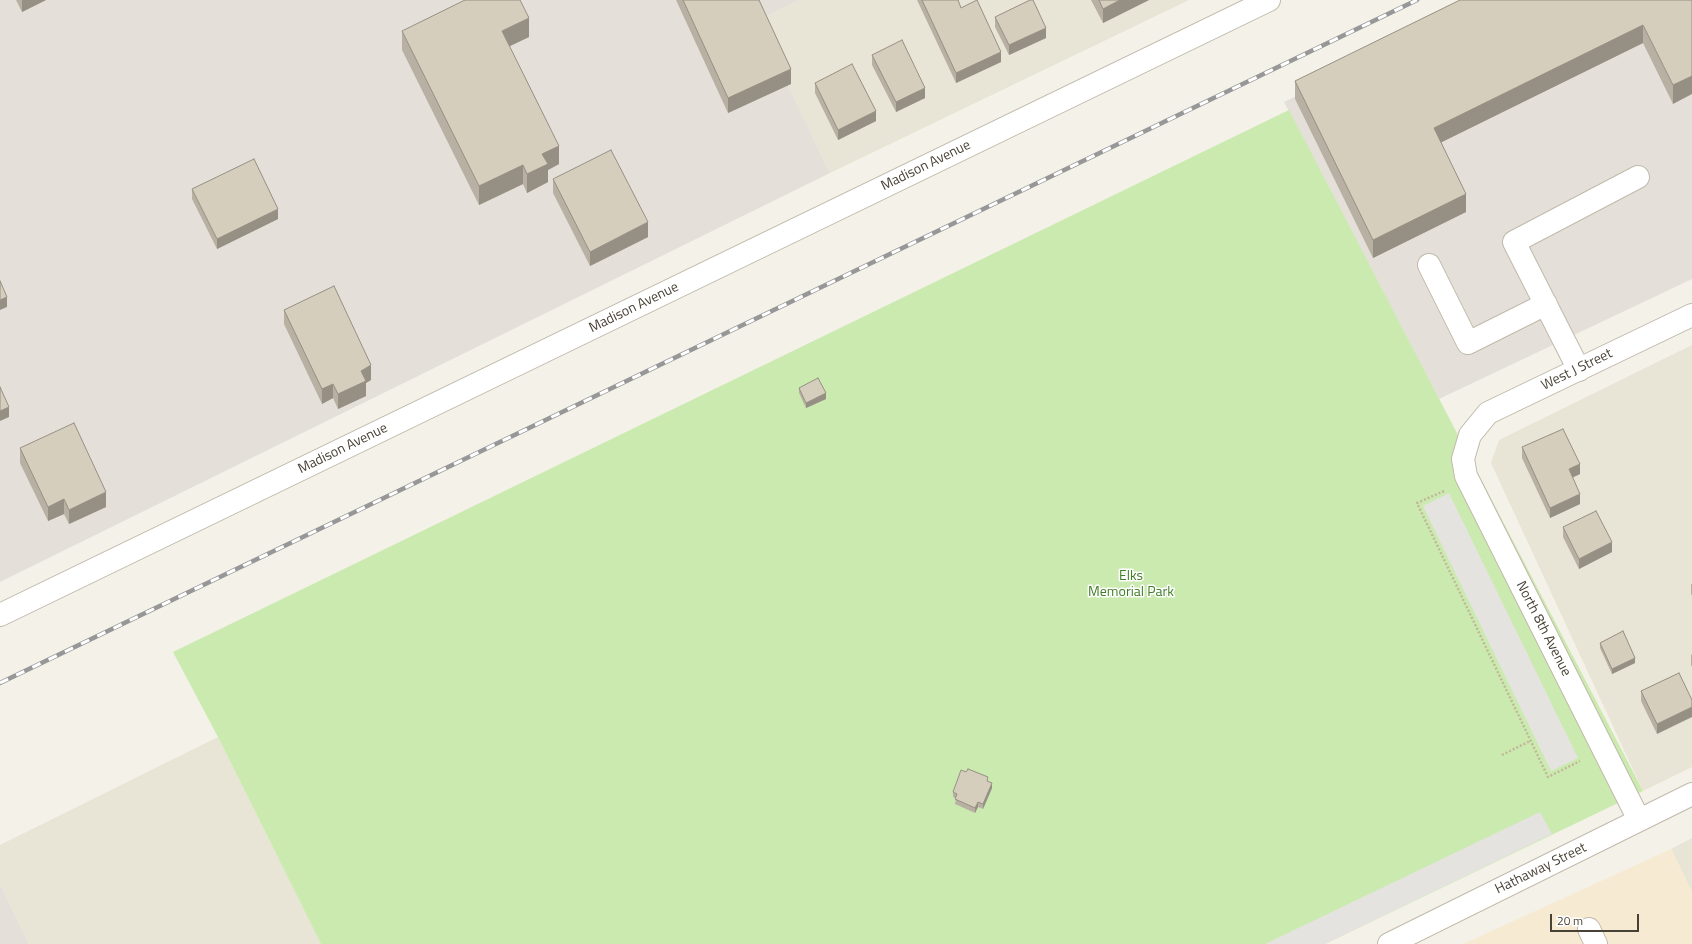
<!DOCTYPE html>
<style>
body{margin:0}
#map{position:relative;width:1692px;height:944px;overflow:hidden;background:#f4f1e8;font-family:"Titillium Web",sans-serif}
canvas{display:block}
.scale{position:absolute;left:1550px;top:914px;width:89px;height:18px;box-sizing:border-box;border:2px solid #484236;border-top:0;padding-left:5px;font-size:12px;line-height:14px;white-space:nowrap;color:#484236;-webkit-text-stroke:3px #fff;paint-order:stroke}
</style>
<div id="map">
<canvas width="1692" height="944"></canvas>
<div class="scale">20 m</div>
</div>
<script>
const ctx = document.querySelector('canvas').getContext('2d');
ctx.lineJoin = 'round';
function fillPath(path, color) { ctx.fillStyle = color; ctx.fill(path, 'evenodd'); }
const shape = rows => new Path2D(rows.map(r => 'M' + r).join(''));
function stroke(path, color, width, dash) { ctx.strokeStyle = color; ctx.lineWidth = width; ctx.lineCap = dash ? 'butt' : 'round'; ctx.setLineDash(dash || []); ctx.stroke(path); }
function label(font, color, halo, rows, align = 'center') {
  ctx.font = font + ' "Titillium Web",sans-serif'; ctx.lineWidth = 3; ctx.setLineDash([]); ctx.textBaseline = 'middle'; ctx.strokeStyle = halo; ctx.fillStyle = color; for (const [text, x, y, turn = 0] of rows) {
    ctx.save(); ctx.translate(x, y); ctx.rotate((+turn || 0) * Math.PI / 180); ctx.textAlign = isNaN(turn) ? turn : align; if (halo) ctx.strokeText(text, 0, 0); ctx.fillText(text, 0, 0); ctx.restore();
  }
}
fillPath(shape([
 [800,0,1189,0,830,173,757,21],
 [1692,345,1692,767,1643,791,1491,463,1499,440],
 [218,737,321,944,29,944,0,884,0,845],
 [1692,838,1692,892,1671,849]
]), '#e8e4d6');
fillPath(shape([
 [1671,849,1692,892,1692,944,1463,944]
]), '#f7ead2');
fillPath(shape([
 [0,0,800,0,757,21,830,173,0,582],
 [1498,0,1692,0,1692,279,1439,399,1284,102],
 [0,884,29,944,0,944]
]), '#e4e0d9');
fillPath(shape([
 [1289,110,1643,791,1325,944,321,944,218,737,173,652]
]), '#cbeaaf');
fillPath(shape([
 [1449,493,1578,758,1551,771,1423,506],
 [1540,812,1552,834,1325,944,1265,944]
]), '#e5e3e0');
const minor = shape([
 [1429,265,1468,343,1546,304],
 [1579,370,1514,242,1638,177],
 [0,615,1269,0],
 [1639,820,1466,476,1463,459,1470,435,1488,413,1692,315],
 [1589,929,1596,944],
 [1389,944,1692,794]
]);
stroke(minor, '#c0baaa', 24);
stroke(shape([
 [1444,491,1417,503,1548,777,1580,761],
 [1502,755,1530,741]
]), '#c2b79b', 2.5, [2, 2]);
stroke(minor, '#fff', 22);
const rail = shape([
 [0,683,1417,0]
]);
stroke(rail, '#979797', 4.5);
stroke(rail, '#fff', 3, [9]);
fillPath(shape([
 [16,0,46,0,22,12],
 [676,0,759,0,791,84,728,113],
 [917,0,958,0,961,8,1001,62,956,83],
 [1091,0,1149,0,1103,23],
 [1692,0,1673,104,1643,43,1441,142,1466,212,1373,258,1295,99,1295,81],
 [995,17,1046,38,1009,55,995,27],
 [402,31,529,37,509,46,559,164,548,170,548,182,527,193,523,184,479,205,402,50],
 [872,55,925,98,896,112,872,65],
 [815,83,876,121,838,140,815,93],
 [553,179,648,237,590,266,553,193],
 [192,189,278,219,217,249,192,199],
 [284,310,371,380,366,383,366,396,338,409,333,398,322,404,284,324],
 [799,388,826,399,806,408,799,393],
 [1522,447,1580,474,1572,478,1580,504,1550,518,1522,458],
 [20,448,106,507,69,524,64,514,48,521,20,463],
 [1563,527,1612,552,1579,569,1563,537],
 [1691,584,1692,584,1692,596,1691,594],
 [1600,643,1635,663,1612,674,1600,648],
 [1692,654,1692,667,1691,665,1691,655],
 [1679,673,1657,734,1641,701,1641,691],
 [988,781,992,788,983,809,978,807,975,813,955,804,956,798,953,797,953,792]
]), '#b8b1a3');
fillPath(shape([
 [22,0,46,0,22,12],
 [1120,0,1149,0,1103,23,1103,9],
 [529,18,529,37,502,50,502,31],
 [1643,25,1643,43,1434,146,1434,128],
 [1046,28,1046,38,1009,55,1009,45],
 [1001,52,1001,62,956,83,956,73],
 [791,69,791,84,728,113,728,98],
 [1692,76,1692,94,1673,104,1673,85],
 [925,88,925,98,896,112,896,102],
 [876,111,876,121,838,140,838,130],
 [559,146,559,164,548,170,548,182,527,193,527,174,542,154],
 [523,165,523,184,479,205,479,186],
 [1466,194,1466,212,1373,258,1373,240],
 [278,209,278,219,217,249,217,239],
 [648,222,648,237,590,266,590,252],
 [7,297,7,307,0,310,0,300],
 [371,365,371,380,366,383,366,396,338,409,338,394,361,371],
 [333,384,333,398,322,404,322,389],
 [826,393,826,399,806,408,806,403],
 [9,407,9,417,0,421,0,411],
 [1580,464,1580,474,1569,479,1569,469],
 [106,492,106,507,69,524,69,510],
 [1580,494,1580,504,1550,518,1550,508],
 [64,499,64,514,48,521,48,507],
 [1612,542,1612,552,1579,569,1579,559],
 [1635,658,1635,663,1612,674,1612,669],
 [1692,707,1692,717,1657,734,1657,724],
 [992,783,992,788,983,809,983,804],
 [978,802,978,807,975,813,975,808]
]), '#969084');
const building = shape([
 [465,0,520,0,529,18,502,31,559,146,542,154,548,164,527,174,523,165,479,186,402,31,465,0],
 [683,0,759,0,791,69,728,98,683,0],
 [922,0,958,0,961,8,977,0,1001,52,956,73,922,0],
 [1030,0,1033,0,1046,28,1009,45,995,17,1030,0],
 [1099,0,1120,0,1103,9,1099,0],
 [1460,0,1692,0,1692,76,1673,85,1643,25,1434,128,1466,194,1373,240,1295,81,1460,0],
 [902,40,925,88,896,102,872,55,902,40],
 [852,64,876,111,838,130,815,83,852,64],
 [611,150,648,222,590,252,553,179,611,150],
 [254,159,278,209,217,239,192,189,254,159],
 [0,281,7,297,0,300,0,281],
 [334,286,371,365,361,371,366,381,338,394,333,384,322,389,284,310,334,286],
 [818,378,826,393,806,403,799,388,818,378],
 [0,387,9,407,0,411,0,387],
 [74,423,106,492,69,510,64,499,48,507,20,448,74,423],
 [1563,429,1580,464,1569,469,1580,494,1550,508,1522,447,1563,429],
 [1596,511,1612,542,1579,559,1563,527,1596,511],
 [1623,631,1635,658,1612,669,1600,643,1623,631],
 [1679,673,1692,700,1692,707,1657,724,1641,691,1679,673],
 [968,769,988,777,987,781,992,783,983,804,978,802,975,808,955,799,957,794,953,792,961,770,966,772,968,769]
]);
fillPath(building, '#d6cebd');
stroke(building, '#969084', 1);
label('14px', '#484236', '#fff', [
 ["Madison Avenue",926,166,-26],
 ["Madison Avenue",634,308,-26],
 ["West J Street",1577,370,-26],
 ["Madison Avenue",343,449,-26],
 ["North 8th Avenue",1543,629,63],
 ["Hathaway Street",1541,869,-26]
]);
label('14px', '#417c27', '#fff', [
 ["Elks",1131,577],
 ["Memorial Park",1131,593]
]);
</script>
